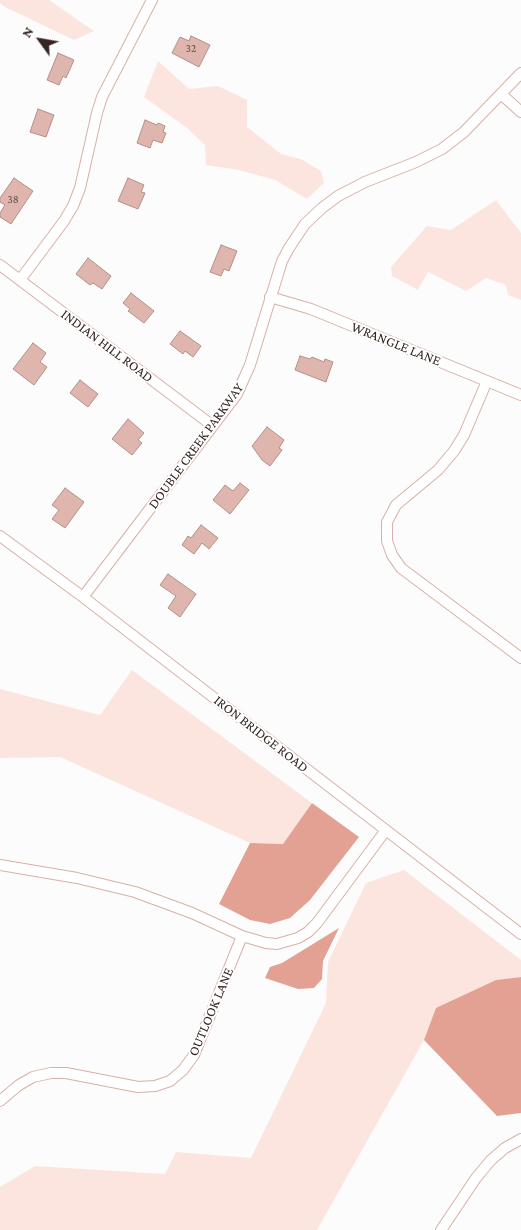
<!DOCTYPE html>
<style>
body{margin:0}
#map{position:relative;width:521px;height:1230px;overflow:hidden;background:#fcfcfc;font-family:"Crimson Pro",serif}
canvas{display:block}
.north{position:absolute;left:15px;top:15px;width:50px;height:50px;-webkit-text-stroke:4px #fff;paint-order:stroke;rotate:302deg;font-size:14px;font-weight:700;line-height:20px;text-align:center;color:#372724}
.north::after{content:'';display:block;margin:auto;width:18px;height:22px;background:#372724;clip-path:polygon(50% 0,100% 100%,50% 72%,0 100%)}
</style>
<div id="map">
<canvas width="521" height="1230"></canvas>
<div class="north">N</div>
</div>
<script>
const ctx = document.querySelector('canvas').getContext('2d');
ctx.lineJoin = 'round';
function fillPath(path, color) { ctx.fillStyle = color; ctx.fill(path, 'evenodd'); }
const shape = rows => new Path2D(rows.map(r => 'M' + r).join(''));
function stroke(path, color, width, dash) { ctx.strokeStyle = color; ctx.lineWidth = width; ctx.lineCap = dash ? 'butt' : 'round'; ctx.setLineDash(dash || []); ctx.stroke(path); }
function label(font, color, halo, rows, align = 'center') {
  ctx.font = font + ' "Crimson Pro",serif'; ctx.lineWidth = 4; ctx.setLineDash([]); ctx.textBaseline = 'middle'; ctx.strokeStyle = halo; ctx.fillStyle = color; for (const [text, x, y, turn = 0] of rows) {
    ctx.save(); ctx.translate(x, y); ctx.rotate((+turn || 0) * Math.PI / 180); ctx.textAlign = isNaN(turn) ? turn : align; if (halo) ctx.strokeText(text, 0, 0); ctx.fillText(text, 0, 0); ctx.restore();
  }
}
fillPath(shape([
 [0,0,49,0,94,31,74,40,5,7,0,3],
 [158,61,189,89,218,86,247,100,247,127,281,154,301,159,321,171,324,183,307,199,275,180,239,170,206,165,205,145,187,128,144,97],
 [496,200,521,233,521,300,508,295,506,285,486,278,466,291,428,272,418,290,392,276,391,267,427,226,451,230],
 [132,670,312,803,283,844,250,843,60,757,0,758,0,689,100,715],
 [404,870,521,960,521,977,496,980,436,1009,424,1040,317,1230,0,1230,0,1187,35,1166,165,1174,176,1152,251,1158,326,1003,328,962,366,883]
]), '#fde5df');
fillPath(shape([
 [312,803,359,837,310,900,290,918,270,924,250,920,219,904,250,843,283,844],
 [339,928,323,961,322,979,314,988,298,989,265,978,270,967,282,963],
 [521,977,521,1113,497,1116,424,1040,436,1008,496,980]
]), '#e2a193');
const building = shape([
 [191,36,210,45,199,67,172,53,180,37,189,41,191,36],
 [58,53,74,60,66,78,63,76,59,85,47,80,58,53],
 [38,109,54,115,46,137,30,132,38,109],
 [145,120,157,125,158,123,165,126,163,132,166,133,162,143,153,140,150,148,137,143,145,120],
 [14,178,33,191,11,224,0,217,0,213,5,205,0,202,0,198,14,178],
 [128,178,144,185,141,192,145,193,138,209,118,201,128,178],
 [221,245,237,251,229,271,224,269,221,276,210,272,221,245],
 [88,258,111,276,102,289,93,283,90,285,76,274,88,258],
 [131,293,154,311,144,323,128,311,130,309,123,303,131,293],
 [180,331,201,346,193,357,185,351,183,354,170,344,180,331],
 [33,343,46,353,40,362,47,367,34,385,13,369,33,343],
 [300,356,310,359,312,357,324,362,325,359,333,362,326,382,295,370,300,356],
 [80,380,98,394,88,407,70,393,80,380],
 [128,419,144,433,138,440,142,443,132,455,112,439,128,419],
 [267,427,284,440,279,448,282,450,270,466,262,460,252,446,267,427],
 [240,483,249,490,230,514,213,500,225,485,233,491,240,483],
 [65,488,84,502,65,528,52,519,59,510,52,505,65,488],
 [201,525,218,538,209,549,202,543,194,554,182,545,188,536,191,538,201,525],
 [168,574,196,594,180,617,168,608,176,596,160,585,168,574]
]);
fillPath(building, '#deb6ad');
stroke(building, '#b58f86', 1);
const street = shape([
 [501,94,521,112],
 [0,265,213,426],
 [20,280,64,221,73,206,80,188,97,113,102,97,152,0],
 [270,297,311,309,521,395],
 [487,381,464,435,454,451,438,470,396,505,387,522,387,541,392,555,401,568,521,658],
 [0,536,83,597,521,934],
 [83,597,237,394,250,365,282,261,289,248,305,224,322,208,338,196,365,182,416,162,442,149,464,132,521,73],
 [0,865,77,878,135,892,192,913,242,936,266,943,277,944,298,938,308,932,317,923,386,830],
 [0,1101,19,1085,33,1077,51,1073,66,1073,138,1087,155,1086,170,1081,183,1070,194,1055,242,936],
 [441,1230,476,1178,491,1160,505,1148,521,1139]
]);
stroke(street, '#d8b0a7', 12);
stroke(street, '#fff', 10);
label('11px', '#614b46', null, [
 ["32",191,49],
 ["38",13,200]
]);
label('14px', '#372724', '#fff', [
 ["WRANGLE LANE",396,344,22],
 ["INDIAN HILL ROAD",107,346,37],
 ["DOUBLE CREEK PARKWAY",196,446,-54],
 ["IRON BRIDGE ROAD",261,734,38],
 ["OUTLOOK LANE",211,1012,-67]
]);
</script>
